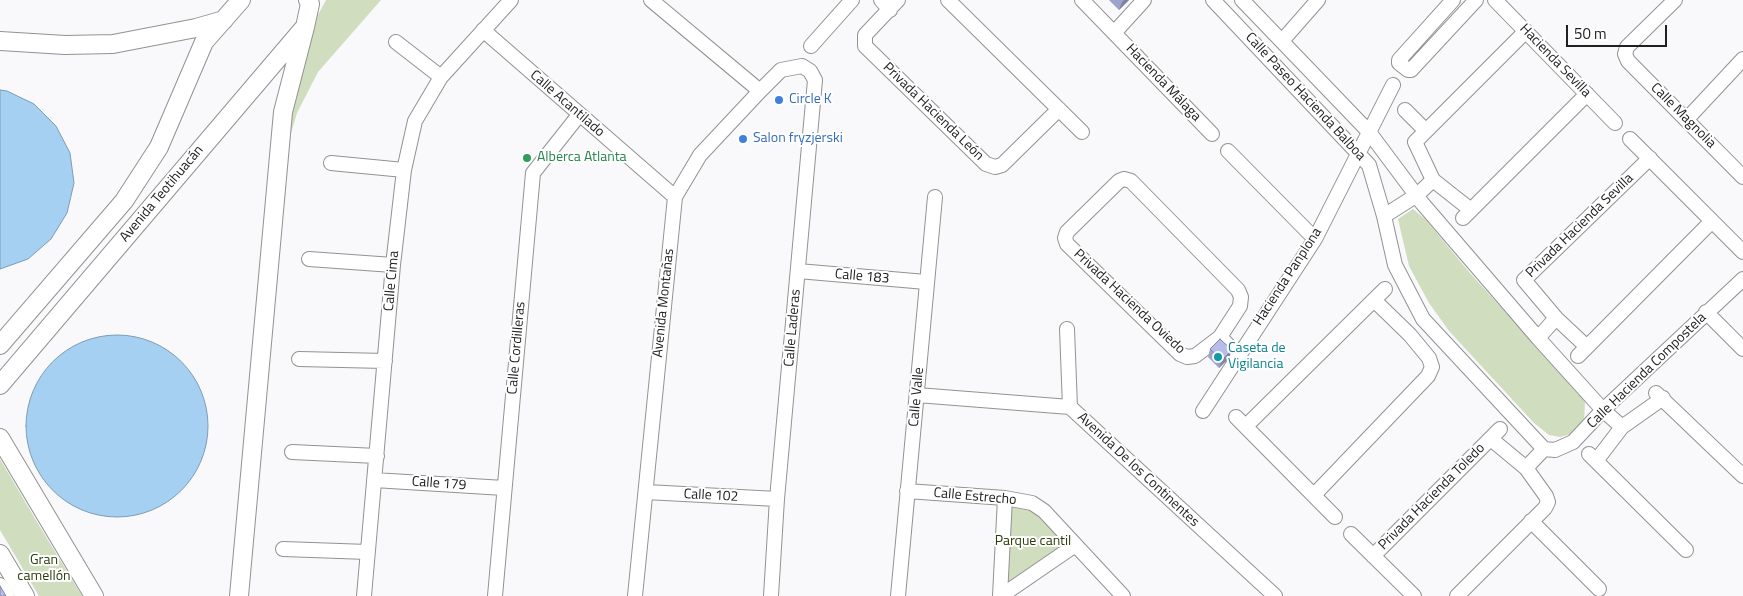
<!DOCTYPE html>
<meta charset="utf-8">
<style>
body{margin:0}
#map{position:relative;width:1743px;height:596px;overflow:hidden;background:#f9f9fb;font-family:"Titillium Web",sans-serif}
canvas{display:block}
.scale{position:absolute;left:1566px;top:25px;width:101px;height:22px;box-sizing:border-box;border:2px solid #202021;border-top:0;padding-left:6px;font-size:15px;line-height:18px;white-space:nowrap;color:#202021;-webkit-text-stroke:4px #fff;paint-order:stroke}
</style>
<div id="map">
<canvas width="1743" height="596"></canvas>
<div class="scale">50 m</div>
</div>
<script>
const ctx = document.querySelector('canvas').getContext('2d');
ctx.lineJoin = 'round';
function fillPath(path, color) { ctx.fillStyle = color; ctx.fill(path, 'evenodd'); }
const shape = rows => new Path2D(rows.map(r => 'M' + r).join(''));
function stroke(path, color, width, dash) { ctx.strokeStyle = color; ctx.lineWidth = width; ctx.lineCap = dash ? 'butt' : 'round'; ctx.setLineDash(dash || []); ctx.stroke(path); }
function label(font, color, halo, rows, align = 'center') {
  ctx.font = font + ' "Titillium Web",sans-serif'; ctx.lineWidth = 4; ctx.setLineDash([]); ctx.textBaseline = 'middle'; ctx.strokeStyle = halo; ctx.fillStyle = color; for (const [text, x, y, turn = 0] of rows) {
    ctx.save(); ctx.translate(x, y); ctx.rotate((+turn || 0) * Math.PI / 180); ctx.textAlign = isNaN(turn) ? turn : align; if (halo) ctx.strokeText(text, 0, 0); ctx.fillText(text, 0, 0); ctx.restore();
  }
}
fillPath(shape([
 [326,0,381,0,318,72,297,113,291,133,290,88,305,27,319,13],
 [1413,209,1425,219,1470,273,1585,401,1584,423,1571,434,1560,437,1549,435,1534,423,1449,331,1429,303,1409,266,1398,219],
 [0,459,37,522,82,596,39,596,0,530],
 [1011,502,1030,507,1069,546,1005,589]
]), '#d0ddbf');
const water = shape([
 [0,90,7,91,34,104,56,126,70,153,74,183,67,213,51,239,28,259,0,269,0,90],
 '26 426a91 91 0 1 1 182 0a91 91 0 1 1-182 0Z'
]);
fillPath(water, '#a5d0f2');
stroke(water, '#7d9bb3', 1);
const minor = shape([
 [651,0,760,91],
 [881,0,890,10],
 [898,0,865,35,865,46,986,164,995,167,1002,165,1059,109],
 [948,0,1082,132],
 [1082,0,1212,134],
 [1213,0,1369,165,1384,216,1395,265,1423,319,1544,449],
 [1242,0,1369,132,1422,203,1538,338,1603,410,1622,427],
 [1453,0,1399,60,1399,63,1408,70,1411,70,1476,0],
 [1495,0,1615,123],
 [1675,0,1627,47,1625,54,1628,61,1743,177],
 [483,30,675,197],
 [1114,33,1144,0],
 [1282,41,1318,0],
 [396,42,441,77],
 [811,46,852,0],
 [1405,110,1425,130],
 [1687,119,1743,59],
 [1630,139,1743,252],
 [1228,151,1315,239],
 [331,163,404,170],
 [1124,179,1131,181,1238,290,1241,297,1240,306,1220,337,1195,356,1187,357,1180,354,1067,244,1065,238,1067,232,1119,181,1124,179],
 [1471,210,1433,180,1415,142,1526,31],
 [1384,216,1417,195,1433,180],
 [1463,218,1587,94],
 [309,259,393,265],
 [798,271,926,282],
 [1706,312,1743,349],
 [1067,329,1070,407],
 [1220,337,1238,355],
 [1538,338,1556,318],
 [1587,347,1556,318,1524,280,1650,158],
 [1578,356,1712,221],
 [299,359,385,361],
 [1656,393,1743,476],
 [917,395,1070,407,1275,596],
 [1203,411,1315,239,1393,85],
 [1236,417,1335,517],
 [1246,426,1385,289],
 [1544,449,1555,450,1573,442,1603,410,1743,279],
 [292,452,377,456],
 [1589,454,1686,550],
 [1596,461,1622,427,1663,398],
 [1526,468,1544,449],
 [374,480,504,488],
 [907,491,1005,498,1032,503,1044,511,1123,596],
 [646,492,777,499],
 [1314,495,1428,376,1432,367,1429,358,1410,335,1374,300],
 [1531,521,1599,589],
 [1351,534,1414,596],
 [283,549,368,552],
 [1373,556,1500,429],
 [0,585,7,596],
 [364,596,393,265,404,170,415,121,441,77,511,0],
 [495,596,533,173,579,115],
 [635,596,675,197,700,155,760,91,781,70,802,66,810,71,815,80,777,499,771,596],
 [898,596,935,197],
 [1000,596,1005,498],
 [1001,596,1074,546],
 [1457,596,1545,508,1548,502,1546,496,1526,468,1491,439]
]);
const major = shape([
 [0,41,65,45,113,44,196,28,224,20],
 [0,345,124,201,159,147,204,42,241,0],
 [0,385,303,29],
 [0,438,94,596],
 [0,554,25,596],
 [239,596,283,112,305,27,310,4,308,0]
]);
stroke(minor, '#929293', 16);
stroke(major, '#929293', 20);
stroke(minor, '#fff', 14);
stroke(major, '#fff', 18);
fillPath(shape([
 [1109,0,1129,0,1119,10],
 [1210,349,1229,358,1219,368,1208,357]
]), '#9da3ca');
fillPath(shape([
 [1124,0,1129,0,1119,10,1122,2],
 [1232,350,1229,358,1219,368,1222,360]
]), '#8084a4');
const building = shape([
 [1220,339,1232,350,1222,360,1210,349,1220,339],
 [0,586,6,596,0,596,0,586]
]);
fillPath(building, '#b7bdeb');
stroke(building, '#8084a4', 1);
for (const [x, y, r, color] of [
 [779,100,5,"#3f7fe0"],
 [743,139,5,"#3f7fe0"],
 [527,158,5,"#2e9e5b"],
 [1218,357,5,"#0f9aa8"]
]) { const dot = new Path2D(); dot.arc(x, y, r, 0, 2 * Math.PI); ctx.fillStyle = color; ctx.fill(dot); stroke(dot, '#fff', 2); }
label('14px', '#202021', '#fff', [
 ["Hacienda Sevilla",1555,61,46],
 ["Hacienda Málaga",1163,83,46],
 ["Calle Paseo Hacienda Balboa",1305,97,47],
 ["Calle Acantilado",567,104,41],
 ["Privada Hacienda León",933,112,44],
 ["Calle Magnolia",1683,116,45],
 ["Avenida Teotihuacán",162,194,-50],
 ["Privada Hacienda Sevilla",1580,226,-44],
 ["Calle 183",862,277,5],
 ["Hacienda Panplona",1288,277,-57],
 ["Calle Cima",392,281,-85],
 ["Privada Hacienda Oviedo",1129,302,43],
 ["Avenida Montañas",664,303,-84],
 ["Calle Laderas",793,328,-85],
 ["Calle Cordilleras",517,348,-85],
 ["Calle Hacienda Compostela",1647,371,-44],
 ["Calle Valle",917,397,-85],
 ["Avenida De los Continentes",1138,470,43],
 ["Calle 179",439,484,4],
 ["Calle 102",711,496,3],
 ["Calle Estrecho",975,497,5],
 ["Privada Hacienda Toledo",1432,497,-45]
]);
label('14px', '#366cbe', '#fff', [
 ["Circle K",789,100],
 ["Salon fryzjerski",753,139]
], 'left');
label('14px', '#27864d', '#fff', [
 ["Alberca Atlanta",537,158]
], 'left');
label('14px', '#0d838f', '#fff', [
 ["Caseta de",1228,349],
 ["Vigilancia",1228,365]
], 'left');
label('14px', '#2c3d0a', '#fff', [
 ["Parque cantil",1033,542],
 ["Gran",44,561],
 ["camellón",44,577]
]);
</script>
